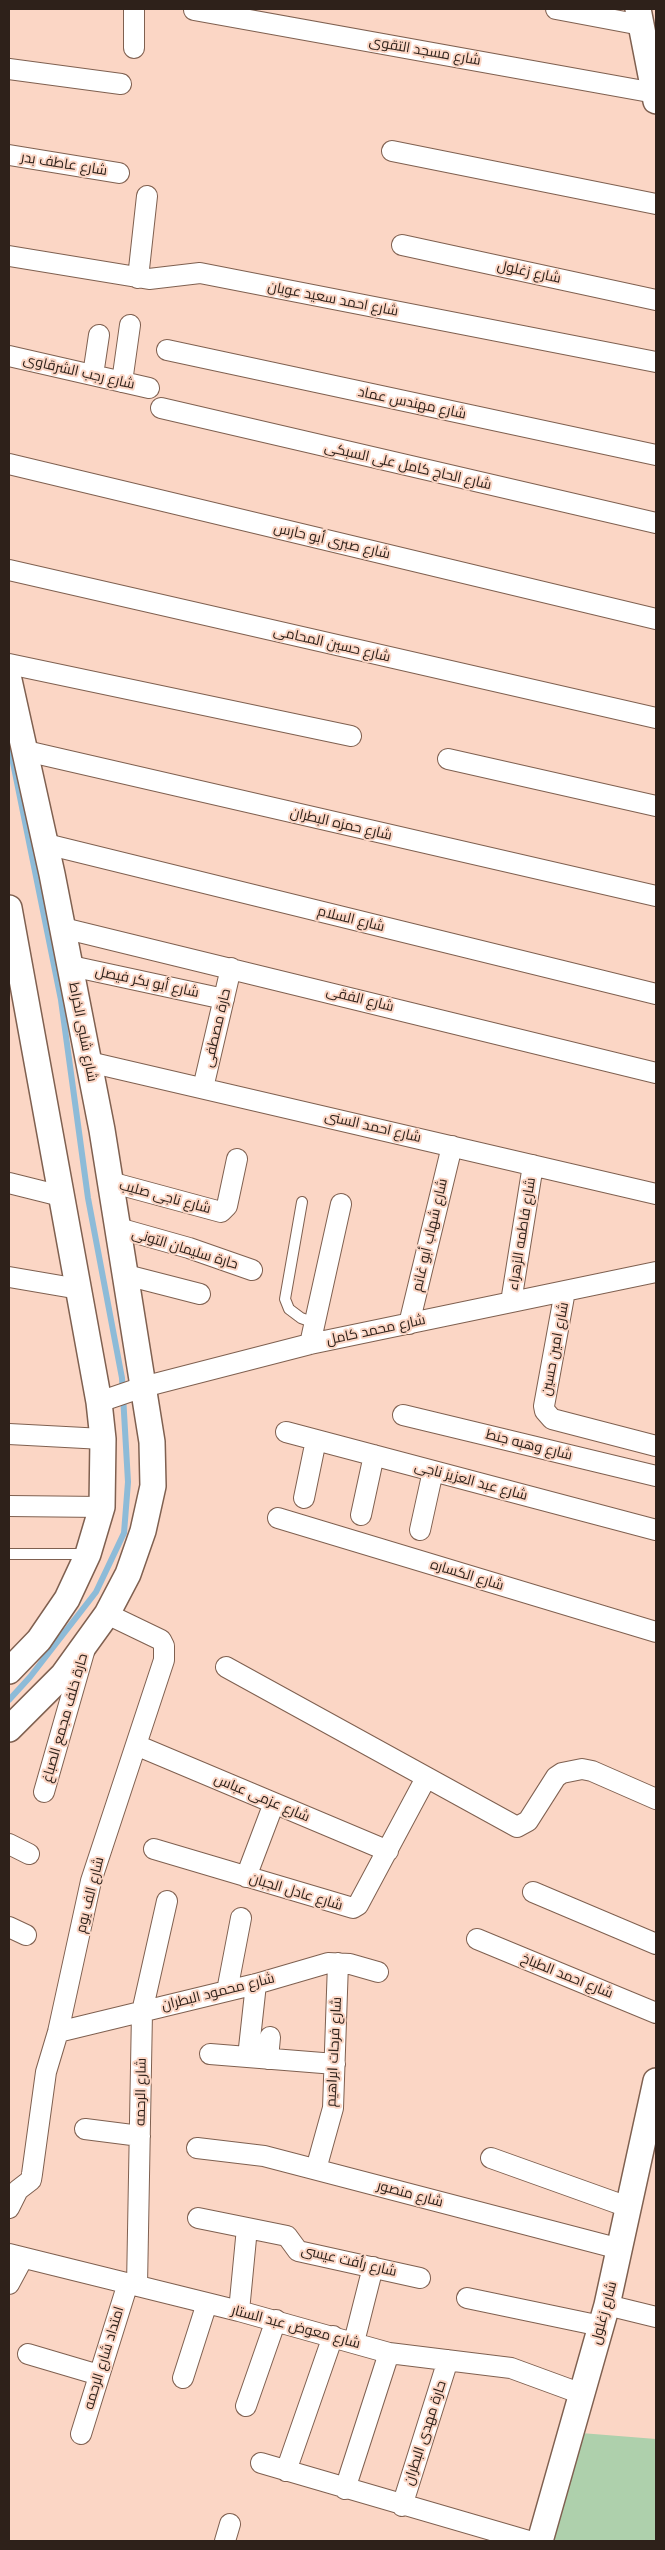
<!DOCTYPE html>
<meta charset="utf-8">
<style>
body{margin:0}
#map{position:relative;width:665px;height:2550px;overflow:hidden;background:#fbd6c5;font-family:Quicksand,sans-serif}
canvas{display:block}
.frame{position:absolute;inset:0;border:10px solid #2e211a;pointer-events:none}
</style>
<div id="map">
<canvas width="665" height="2550"></canvas>
<div class="frame"></div>
</div>
<script>
const ctx = document.querySelector('canvas').getContext('2d');
ctx.lineJoin = 'round';
function fillPath(path, color) { ctx.fillStyle = color; ctx.fill(path, 'evenodd'); }
const shape = rows => new Path2D(rows.map(r => 'M' + r).join(''));
function stroke(path, color, width, dash) { ctx.strokeStyle = color; ctx.lineWidth = width; ctx.lineCap = dash ? 'butt' : 'round'; ctx.setLineDash(dash || []); ctx.stroke(path); }
function label(font, color, halo, rows, align = 'center') {
  ctx.font = font + ' Quicksand,Cairo,sans-serif'; ctx.lineWidth = 4; ctx.setLineDash([]); ctx.textBaseline = 'middle'; ctx.strokeStyle = halo; ctx.fillStyle = color; for (const [text, x, y, turn = 0] of rows) {
    ctx.save(); ctx.translate(x, y); ctx.rotate((+turn || 0) * Math.PI / 180); ctx.textAlign = isNaN(turn) ? turn : align; if (halo) ctx.strokeText(text, 0, 0); ctx.fillText(text, 0, 0); ctx.restore();
  }
}
fillPath(shape([
 [581,2433,656,2439,656,2541,548,2541]
]), '#aed0ac');
stroke(shape([
 [9,743,61,1000,88,1198,122,1378,128,1482,124,1533,96,1592,30,1677,9,1700]
]), '#8dbbd8', 6);
const service = shape([
 [302,1202,285,1299,289,1309,301,1318,315,1323],
 [9,1554,87,1554]
]);
const minor = shape([
 [134,9,134,48],
 [556,9,641,25],
 [194,10,655,93],
 [9,69,121,84],
 [392,151,656,204],
 [9,155,119,173],
 [402,245,656,300],
 [9,256,149,279,200,273,656,362],
 [138,278,147,196],
 [167,350,656,455],
 [9,356,149,388],
 [93,375,99,335],
 [122,382,130,325],
 [161,408,656,523],
 [9,464,656,619],
 [9,570,656,718],
 [9,664,351,736],
 [26,751,656,896],
 [448,759,656,806],
 [46,844,656,994],
 [63,928,656,1073],
 [71,966,224,999],
 [89,1062,656,1194],
 [203,1088,231,968],
 [110,1182,221,1212,227,1206,237,1159],
 [9,1183,61,1196],
 [118,1228,189,1248,252,1270],
 [126,1275,200,1294],
 [9,1277,79,1289],
 [565,1291,544,1406,545,1411,552,1419,656,1446],
 [511,1302,533,1165],
 [409,1324,452,1146],
 [310,1344,341,1204],
 [99,1402,143,1387,310,1344,656,1272],
 [403,1415,656,1476],
 [286,1432,656,1530],
 [9,1434,103,1439],
 [304,1498,316,1440],
 [9,1506,102,1507],
 [361,1515,374,1455],
 [278,1518,656,1632],
 [420,1530,433,1471],
 [226,1667,517,1827,528,1821,556,1777,562,1773,582,1769,592,1771,656,1799],
 [136,1745,388,1851],
 [44,1792,84,1652],
 [9,1844,29,1854],
 [154,1849,353,1908,358,1905,426,1778],
 [246,1877,274,1803],
 [533,1892,656,1944],
 [9,1927,26,1935],
 [477,1939,656,2013],
 [227,1991,241,1918],
 [58,2032,256,1984,328,1963,350,1964,378,1972],
 [210,2054,335,2064],
 [248,2057,256,1984],
 [268,2059,270,2037],
 [85,2129,140,2136],
 [197,2148,264,2156,620,2249],
 [491,2158,628,2207],
 [316,2169,333,2108,338,1963],
 [9,2208,18,2190,31,2180,32,2174,46,2072,58,2032,91,1881,164,1660,164,1646,161,1640,107,1614],
 [198,2218,287,2236,298,2251,420,2278],
 [9,2254,239,2311,389,2353,511,2368,582,2394],
 [9,2284,23,2258],
 [137,2286,142,2012,167,1901],
 [467,2298,601,2326],
 [607,2305,656,2317],
 [239,2311,247,2228],
 [354,2342,373,2267],
 [28,2354,99,2375],
 [183,2378,207,2303],
 [246,2406,276,2320],
 [81,2434,128,2283],
 [261,2463,529,2541],
 [286,2471,333,2336],
 [345,2489,389,2353],
 [402,2506,448,2360],
 [225,2541,230,2524]
]);
const tertiary = shape([
 [638,9,656,101],
 [9,680,52,874,102,1130,152,1442,153,1486,143,1531,128,1574,107,1614,63,1675,9,1729],
 [9,908,99,1402,103,1439,102,1507,88,1554,67,1599,39,1640,9,1671],
 [540,2541,607,2305,656,2081]
]);
stroke(service, '#7f6050', 12);
stroke(minor, '#7f6050', 22);
stroke(tertiary, '#7f6050', 28);
stroke(service, '#fff', 10);
stroke(minor, '#fff', 20);
stroke(tertiary, '#fff', 25);
label('14px', '#2e211a', '#fbd6c5', [
 ["شارع مسجد التقوى",425,51,10],
 ["شارع عاطف بدر",64,164,9],
 ["شارع زغلول",529,272,12],
 ["شارع احمد سعيد عويان",333,299,11],
 ["شارع رجب الشرقاوى",79,372,13],
 ["شارع مهندس عماد",412,403,12],
 ["شارع الحاج كامل على السبكى",408,466,13],
 ["شارع صبرى أبو حارس",332,541,13],
 ["شارع حسين المحامى",332,644,13],
 ["شارع حمزه البطران",341,824,13],
 ["شارع السلام",351,919,14],
 ["شارع أبو بكر فيصل",147,982,12],
 ["شارع الفقى",360,999,14],
 ["حارة مصطفى",217,1028,-77],
 ["شارع شلبى الخراط",83,1032,79],
 ["شارع احمد السنى",373,1127,13],
 ["شارع ناجى صليب",165,1197,15],
 ["شارع فاطمه الزهراء",522,1234,-81],
 ["شارع شهاب أبو غانم",430,1235,-77],
 ["حارة سليمان التونى",185,1249,17],
 ["شارع محمد كامل",376,1330,-12],
 ["شارع امين حسين",555,1349,-79],
 ["شارع وهبه جنط",529,1445,14],
 ["شارع عبد العزيز ناجى",471,1481,15],
 ["شارع الكساره",467,1575,17],
 ["حارة خلف مجمع الصباغ",65,1718,-74],
 ["شارع عزمى عباس",262,1798,23],
 ["شارع عادل الجبان",296,1892,17],
 ["شارع الف يوم",90,1895,-76],
 ["شارع احمد الطباخ",567,1976,22],
 ["شارع محمود البطران",218,1992,-14],
 ["شارع فرحات ابراهيم",334,2052,-87],
 ["شارع الرحمه",141,2092,-89],
 ["شارع منصور",410,2194,15],
 ["شارع رأفت عيسى",349,2261,13],
 ["شارع زغلول",604,2313,-75],
 ["شارع معوض عبد الستار",296,2327,15],
 ["امتداد شارع الرحمه",104,2358,-73],
 ["حارة مهدى البطران",425,2433,-72]
]);
</script>
